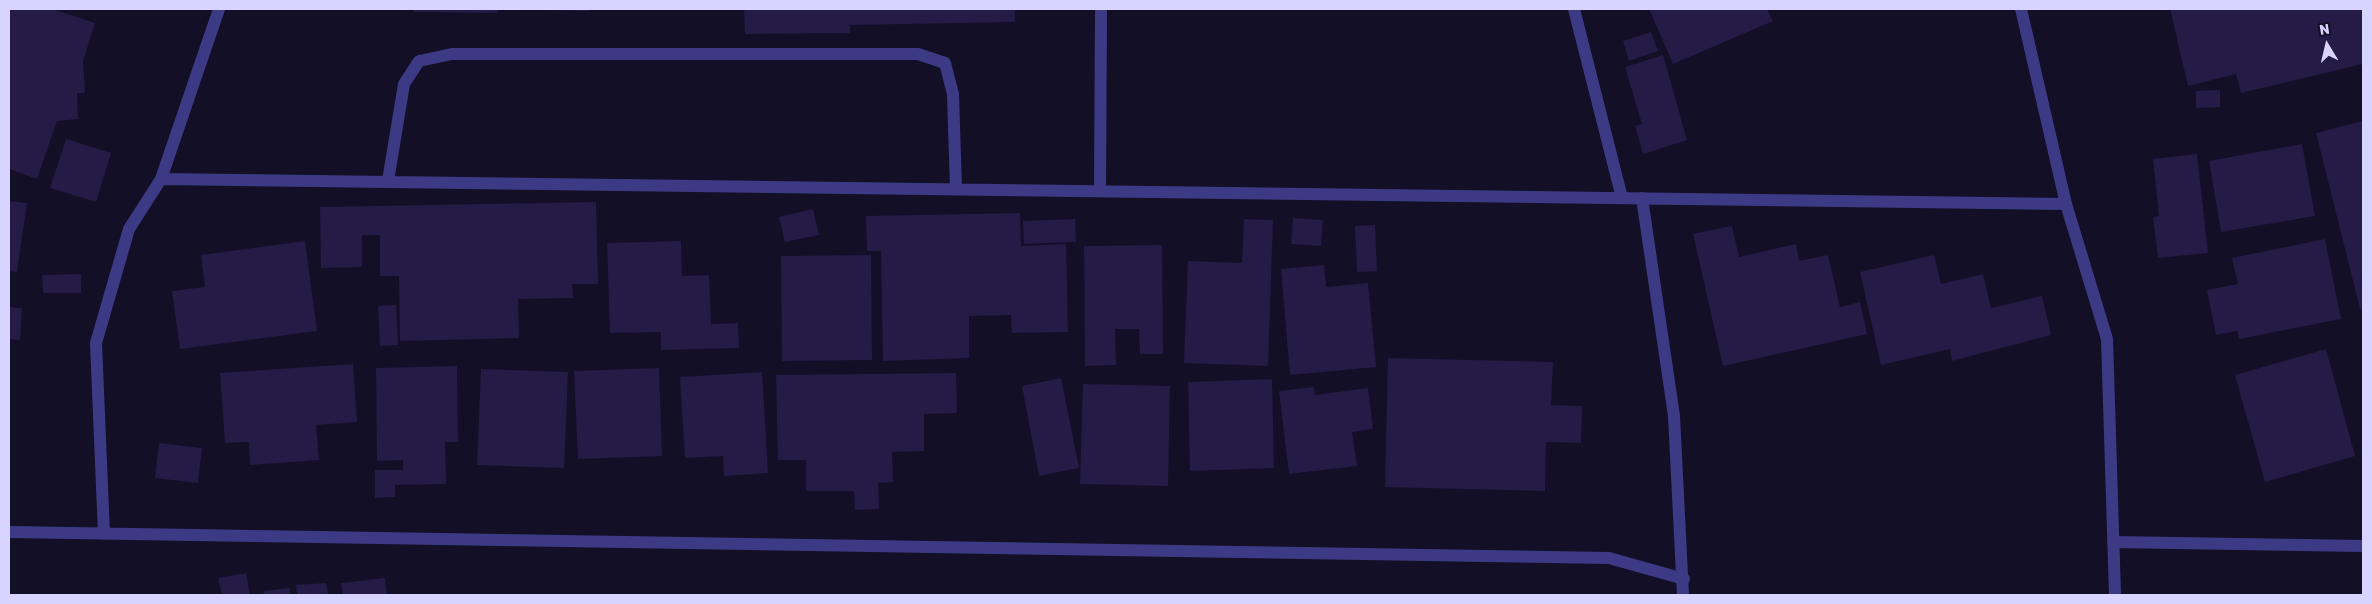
<!DOCTYPE html>
<style>
body{margin:0}
#map{position:relative;width:2372px;height:604px;overflow:hidden;background:#130f26;font-family:Rubik,sans-serif}
canvas{display:block}
.frame{position:absolute;inset:0;border:10px solid #d9d4ff;pointer-events:none}
.north{position:absolute;left:2302px;top:20px;width:50px;height:50px;-webkit-text-stroke:4px #130f26;paint-order:stroke;rotate:351deg;font-size:14px;font-weight:700;line-height:20px;text-align:center;color:#d9d4ff}
.north::after{content:'';display:block;margin:auto;width:18px;height:22px;background:#d9d4ff;clip-path:polygon(50% 0,100% 100%,50% 72%,0 100%)}
</style>
<div id="map">
<canvas width="2372" height="604"></canvas>
<div class="frame"></div>
<div class="north">N</div>
</div>
<script>
const ctx = document.querySelector('canvas').getContext('2d');
ctx.lineJoin = 'round';
function fillPath(path, color) { ctx.fillStyle = color; ctx.fill(path, 'evenodd'); }
const shape = rows => new Path2D(rows.map(r => 'M' + r).join(''));
function stroke(path, color, width, dash) { ctx.strokeStyle = color; ctx.lineWidth = width; ctx.lineCap = dash ? 'butt' : 'round'; ctx.setLineDash(dash || []); ctx.stroke(path); }
fillPath(shape([
 [9,9,52,9,95,23,83,61,85,93,77,93,78,119,57,121,37,179,9,169],
 [414,9,498,9,498,13,414,12],
 [545,9,590,9,590,11,545,10],
 [744,9,1015,9,1015,22,850,25,850,33,745,34],
 [1649,9,1767,9,1773,21,1673,64],
 [2170,9,2363,9,2363,64,2241,93,2236,74,2188,86],
 [1651,32,1658,51,1629,61,1623,41],
 [1663,55,1687,140,1643,154,1635,126,1642,124,1625,67],
 [2220,90,2220,107,2196,108,2196,91],
 [2363,121,2363,308,2360,309,2316,133],
 [66,139,111,153,96,202,50,188],
 [2302,144,2315,216,2221,232,2209,161],
 [2197,154,2208,253,2158,258,2153,217,2159,216,2153,159],
 [9,201,27,203,17,272,9,271],
 [596,202,598,284,572,284,573,298,518,299,519,338,400,341,399,276,380,276,380,235,362,235,362,267,321,268,320,207],
 [813,209,819,235,785,242,779,217],
 [1020,213,1021,246,1066,244,1068,332,1012,333,1011,315,969,316,969,358,883,361,881,251,867,251,866,216],
 [1293,218,1323,220,1321,246,1291,244],
 [1075,219,1076,242,1024,244,1023,221],
 [1244,219,1273,220,1268,366,1184,363,1188,261,1242,263],
 [1375,225,1377,271,1357,272,1355,226],
 [1732,226,1739,257,1796,244,1799,261,1828,255,1840,307,1860,302,1867,334,1723,366,1693,234],
 [2325,239,2341,319,2239,339,2237,331,2216,335,2207,290,2238,284,2232,258],
 [305,241,317,331,180,349,172,291,205,287,201,255],
 [681,241,682,276,709,275,711,324,738,323,739,348,661,350,661,332,610,333,607,243],
 [1162,245,1163,354,1140,354,1139,329,1115,329,1116,365,1085,366,1084,246],
 [871,255,872,360,782,361,781,256],
 [1934,255,1941,284,1983,274,1991,308,2042,296,2051,335,1952,361,1950,349,1881,365,1860,272],
 [1324,265,1326,287,1368,283,1376,367,1290,375,1281,269],
 [81,274,81,293,43,293,42,275],
 [396,305,398,345,380,346,378,306],
 [9,307,22,308,20,340,9,339],
 [2326,349,2355,456,2265,482,2235,375],
 [1388,358,1553,362,1551,405,1582,406,1581,443,1546,442,1545,491,1385,487],
 [353,364,357,422,316,425,319,460,250,465,249,442,225,443,220,373],
 [457,366,458,442,445,442,446,484,395,485,395,497,375,498,375,470,403,470,403,460,377,461,376,368],
 [659,368,662,456,578,459,574,371],
 [481,369,568,372,564,468,477,465],
 [762,372,768,473,724,476,723,456,685,458,680,377],
 [956,373,957,413,924,414,924,451,892,452,893,482,878,483,879,509,855,510,854,491,806,491,806,460,778,460,776,375],
 [1061,378,1079,468,1039,476,1022,386],
 [1272,379,1274,468,1190,471,1188,382],
 [1083,384,1170,386,1168,486,1080,484],
 [1314,387,1315,395,1368,388,1373,429,1352,432,1357,466,1289,474,1279,391],
 [159,443,202,448,198,483,155,478],
 [246,573,250,595,222,595,218,578],
 [385,578,387,595,343,595,341,583],
 [326,583,328,595,297,595,296,585],
 [290,588,290,595,264,595,263,591]
]), '#241b47');
stroke(shape([
 [1574,9,1622,198],
 [2021,9,2066,204,2107,339,2115,595],
 [161,179,2066,204],
 [388,181,404,84,419,61,452,54,918,54,945,63,953,94,956,189],
 [1100,191,1101,9],
 [1642,198,1674,416,1683,595],
 [9,532,1609,558,1684,579],
 [104,534,96,343,129,229,161,179,219,9],
 [2113,542,2363,546]
]), '#3d3a85', 12);
</script>
